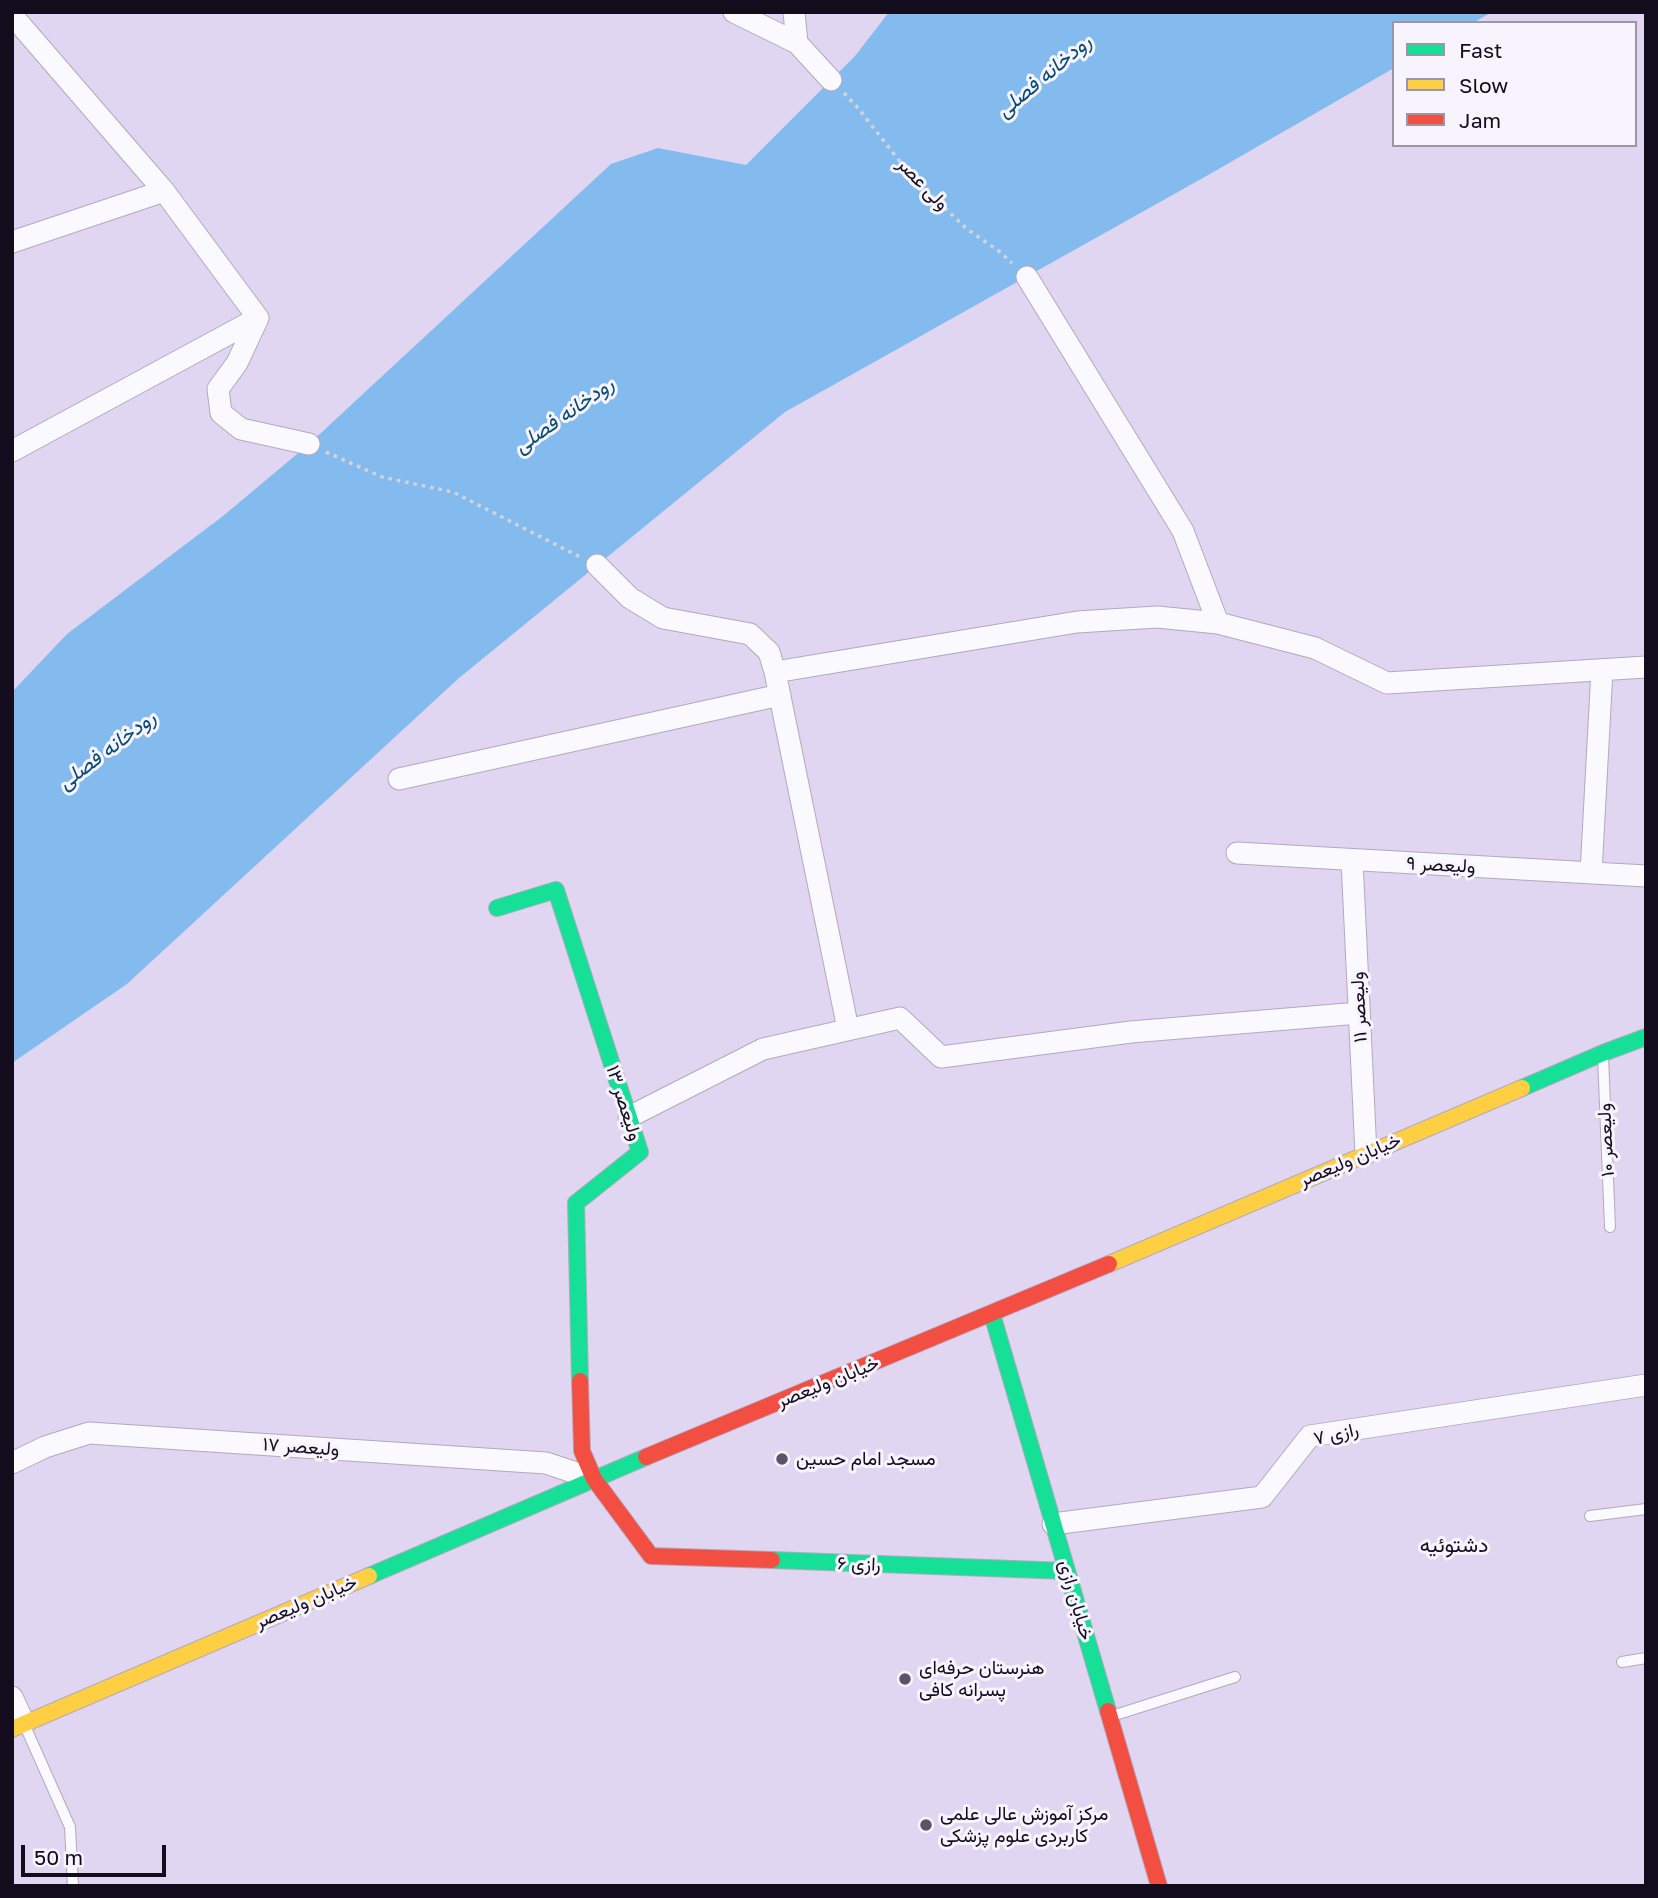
<!DOCTYPE html>
<meta charset="utf-8">
<style>
body{margin:0}
#map{position:relative;width:1658px;height:1898px;overflow:hidden;background:#e1d6f1;font-family:"Golos Text",sans-serif}
canvas{display:block}
.frame{position:absolute;inset:0;border:14px solid #130c1c;pointer-events:none}
.legend{position:absolute;left:1392px;top:21px;width:245px;height:126px;box-sizing:border-box;background:#f7f4fe;border:2px solid #9c97a4;margin:0;padding:9px 12px;list-style:none;font-size:21px;color:#130c1c}
.legend li{display:flex;align-items:center;gap:14px;height:35px}
.legend b{width:35px;border:2px solid #9c97a4}
.scale{position:absolute;left:21px;top:1845px;width:145px;height:32px;box-sizing:border-box;border:4px solid #130c1c;border-top:0;padding-left:9px;font-size:21px;line-height:24px;white-space:nowrap;color:#130c1c;-webkit-text-stroke:5px #f7f4fe;paint-order:stroke}
</style>
<div id="map">
<canvas width="1658" height="1898"></canvas>
<div class="frame"></div>
<ul class="legend">
<li><b style="height:9px;background:#16e098"></b>Fast</li>
<li><b style="height:9px;background:#ffcf43"></b>Slow</li>
<li><b style="height:9px;background:#f24e42"></b>Jam</li>
</ul>
<div class="scale">50 m</div>
</div>
<script>
const ctx = document.querySelector('canvas').getContext('2d');
ctx.lineJoin = 'round';
function fillPath(path, color) { ctx.fillStyle = color; ctx.fill(path, 'evenodd'); }
const shape = rows => new Path2D(rows.map(r => 'M' + r).join(''));
function stroke(path, color, width, dash) { ctx.strokeStyle = color; ctx.lineWidth = width; ctx.lineCap = dash ? 'butt' : 'round'; ctx.setLineDash(dash || []); ctx.stroke(path); }
function label(font, color, halo, rows, align = 'center') {
  ctx.font = font + ' "Golos Text",Vazirmatn,sans-serif'; ctx.lineWidth = 6; ctx.setLineDash([]); ctx.textBaseline = 'middle'; ctx.strokeStyle = halo; ctx.fillStyle = color; for (const [text, x, y, turn = 0] of rows) {
    ctx.save(); ctx.translate(x, y); ctx.rotate((+turn || 0) * Math.PI / 180); ctx.textAlign = isNaN(turn) ? turn : align; if (halo) ctx.strokeText(text, 0, 0); ctx.fillText(text, 0, 0); ctx.restore();
  }
}
fillPath(shape([
 [889,12,1492,12,1473,23,1394,23,1394,68,1210,174,785,412,459,678,127,984,12,1063,12,692,67,634,223,516,309,444,611,164,658,148,746,165,855,56]
]), '#84bbef');
const lane = shape([
 [1603,1056,1610,1227],
 [1590,1516,1646,1509],
 [1622,1662,1646,1658],
 [1112,1716,1235,1677],
 [25,1726,70,1827,73,1886]
]);
const street = shape([
 [734,12,797,43],
 [794,12,797,43,831,80],
 [12,15,164,191,258,318,237,363,218,389,221,413,241,429,309,444],
 [12,242,164,191],
 [1027,277,1183,531,1218,623],
 [12,451,258,318],
 [597,565,630,598,663,618,750,634,769,652,775,672,848,1029],
 [775,672,1077,622,1157,617,1218,623,1315,648,1387,683,1646,667],
 [399,779,780,695],
 [1237,853,1646,876],
 [1352,860,1366,1154],
 [1591,873,1602,670],
 [629,1117,763,1049,900,1018,941,1057,1131,1032,1359,1013],
 [12,1463,45,1447,89,1433,546,1463,594,1479],
 [1053,1524,1262,1497,1310,1436,1646,1385],
 [12,1697,24,1723]
]);
const fast = shape([
 [497,908,556,890,640,1152,576,1203,580,1381],
 [1522,1088,1603,1053,1646,1037],
 [992,1314,1108,1711],
 [772,1560,1067,1571],
 [369,1576,646,1457]
]);
const slow = shape([
 [1109,1264,1522,1088],
 [12,1729,369,1576]
]);
const jam = shape([
 [580,1381,582,1451,594,1479,651,1556,772,1560],
 [646,1457,1109,1264],
 [1108,1711,1159,1886]
]);
stroke(lane, '#b2a9be', 12);
stroke(street, '#b2a9be', 23);
stroke(fast, '#b2a9be', 18);
stroke(slow, '#b2a9be', 18);
stroke(jam, '#b2a9be', 18);
stroke(shape([
 [844,93,858,108,912,177,967,229,1000,252,1012,263],
 [326,452,382,477,453,492,580,557]
]), '#d5d3da', 3.5, [3.5, 5]);
stroke(lane, '#faf9fd', 10);
stroke(street, '#faf9fd', 21);
stroke(fast, '#16e098', 16);
stroke(slow, '#ffcf43', 16);
stroke(jam, '#f24e42', 16);
for (const [x, y, r, color] of [
 [782,1459,7,"#5b5367"],
 [905,1679,7,"#5b5367"],
 [926,1825,7,"#5b5367"]
]) { const dot = new Path2D(); dot.arc(x, y, r, 0, 2 * Math.PI); ctx.fillStyle = color; ctx.fill(dot); stroke(dot, '#f7f4fe', 2.5); }
label('19px', '#130c1c', '#f7f4fe', [
 ["ولی عصر",923,184,46],
 ["ولیعصر ۹",1441,865,3],
 ["ولیعصر ۱۱",1359,1007,-93],
 ["ولیعصر ۱۳",624,1103,72],
 ["ولیعصر ۱۰",1606,1140,-93],
 ["خیابان ولیعصر",1350,1160,-23],
 ["خیابان ولیعصر",828,1382,-22],
 ["رازی ۷",1336,1434,-13],
 ["ولیعصر ۱۷",301,1447,4],
 ["رازی ۶",859,1564,2],
 ["خیابان رازی",1076,1600,74],
 ["خیابان ولیعصر",306,1602,-23]
]);
label('19px', '#130c1c', '#f7f4fe', [
 ["مسجد امام حسین",796,1459],
 ["هنرستان حرفه‌ای",919,1668],
 ["پسرانه کافی",919,1690],
 ["مرکز آموزش عالی علمی",940,1814],
 ["کاربردی علوم پزشکی",940,1836]
], 'left');
label('italic 21px', '#074a72', '#f7f4fe', [
 ["رودخانه فصلی",1044,76,-40],
 ["رودخانه فصلی",564,415,-35],
 ["رودخانه فصلی",107,750,-37]
]);
label('21px', '#130c1c', '#f7f4fe', [
 ["دشتوئیه",1454,1545]
]);
</script>
